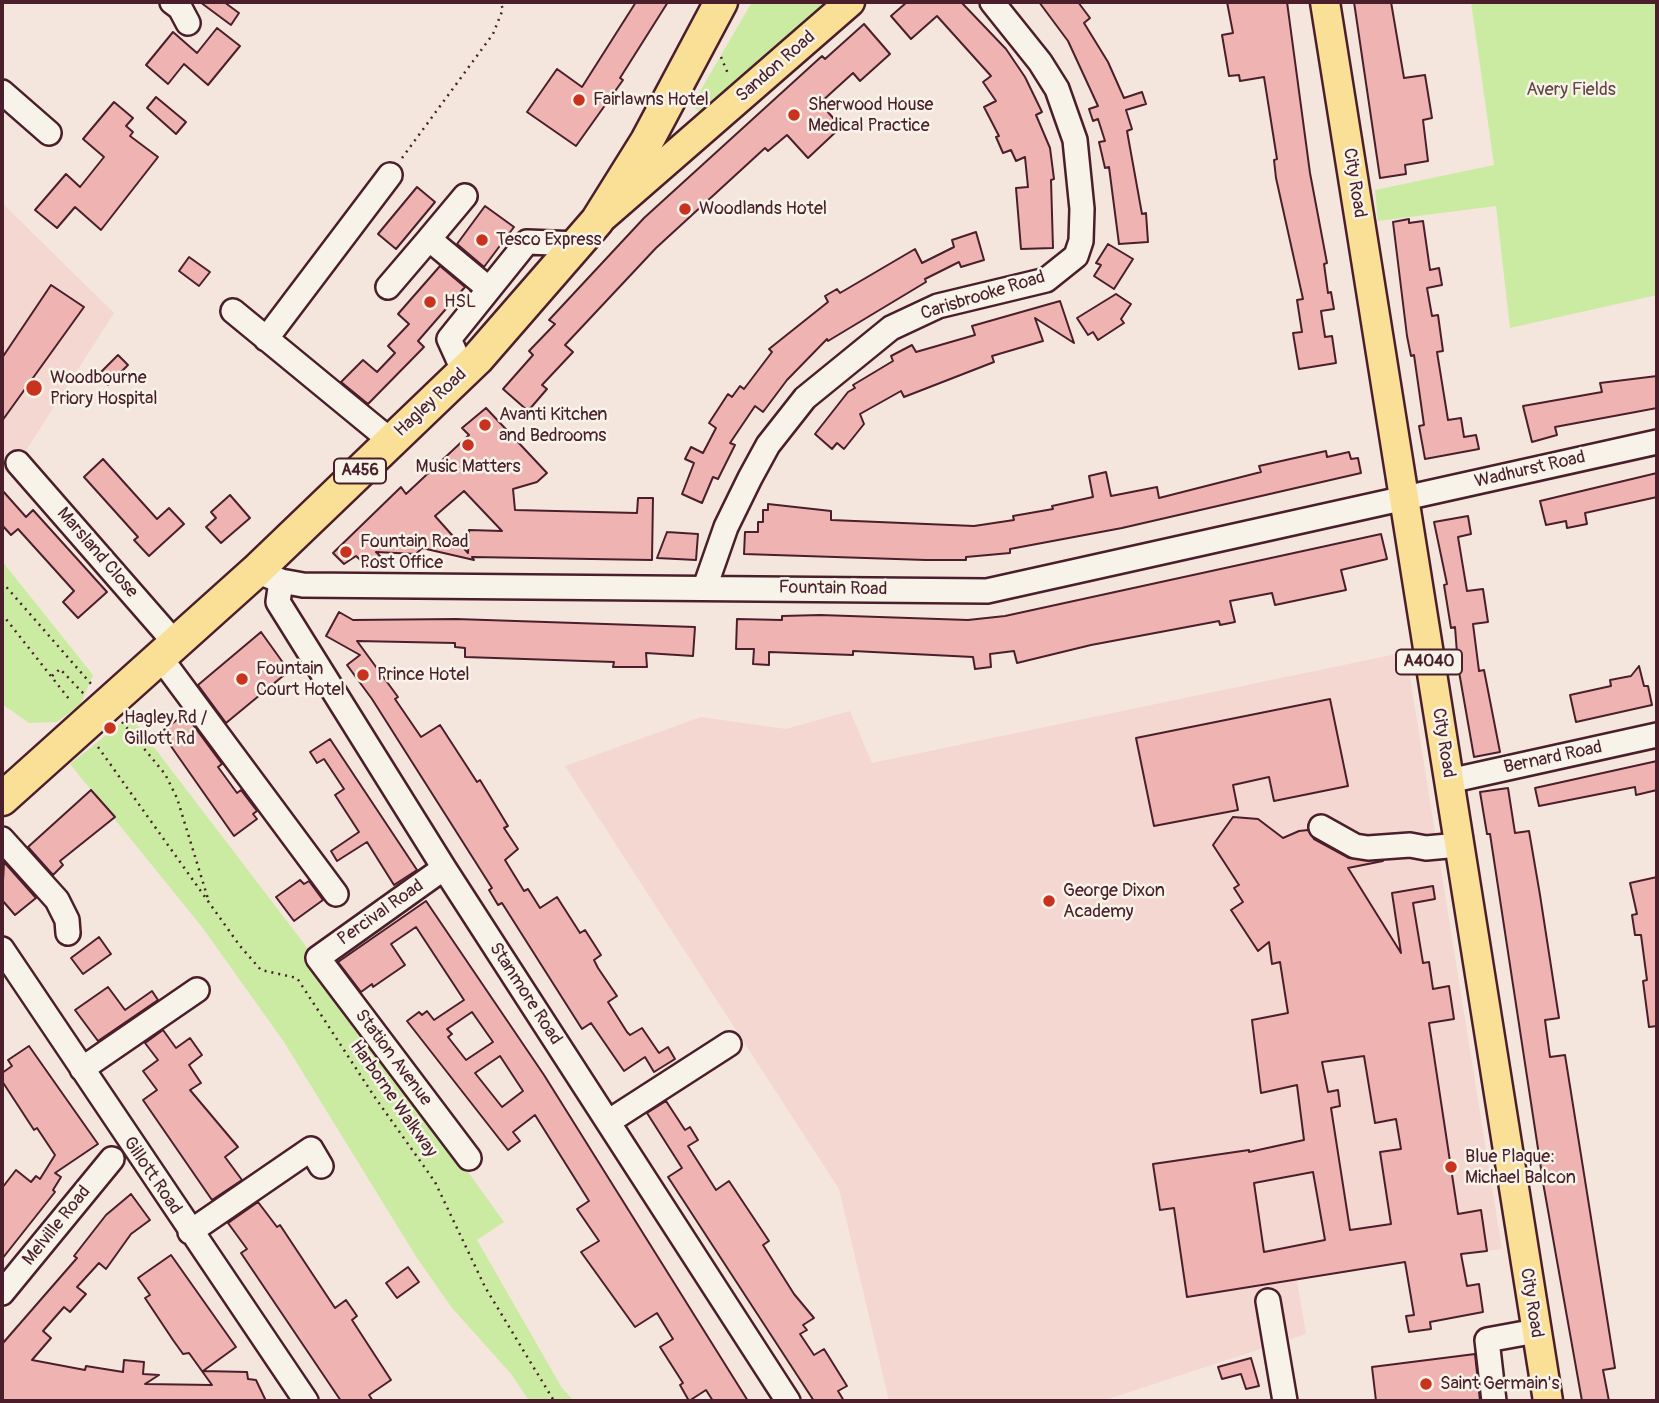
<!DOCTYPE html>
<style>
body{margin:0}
#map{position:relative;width:1659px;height:1403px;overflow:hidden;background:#f5e6dd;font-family:Pangolin,sans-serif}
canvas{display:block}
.frame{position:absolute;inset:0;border:4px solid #4a1f2b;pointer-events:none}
</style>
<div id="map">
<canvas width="1659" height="1403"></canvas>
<div class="frame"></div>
</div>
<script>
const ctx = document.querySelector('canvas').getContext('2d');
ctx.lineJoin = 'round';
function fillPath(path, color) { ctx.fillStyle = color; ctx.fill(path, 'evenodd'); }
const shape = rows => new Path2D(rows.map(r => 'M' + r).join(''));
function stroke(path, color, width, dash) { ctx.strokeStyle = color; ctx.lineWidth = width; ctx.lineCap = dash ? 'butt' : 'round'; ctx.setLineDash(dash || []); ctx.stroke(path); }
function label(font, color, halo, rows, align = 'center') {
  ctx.font = font + ' Pangolin,sans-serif'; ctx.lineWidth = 5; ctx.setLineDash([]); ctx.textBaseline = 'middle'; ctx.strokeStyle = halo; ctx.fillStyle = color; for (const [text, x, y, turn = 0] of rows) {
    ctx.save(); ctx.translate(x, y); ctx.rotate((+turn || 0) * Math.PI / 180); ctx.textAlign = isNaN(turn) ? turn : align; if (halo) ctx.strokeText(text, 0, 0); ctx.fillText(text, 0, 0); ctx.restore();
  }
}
fillPath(shape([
 [2,203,114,313,18,463,2,474],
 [1406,652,1502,1249,1355,1268,1297,1281,1306,1334,1102,1401,889,1401,839,1189,565,766,701,717,786,729,850,711,872,763]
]), '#f3d7d0');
fillPath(shape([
 [752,2,833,2,703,115,692,105],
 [1471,2,1657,2,1657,295,1510,328,1496,206,1378,221,1375,190,1494,165],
 [2,561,93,675,80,705,57,722,29,723,2,704],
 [135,712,137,725,299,937,504,1222,477,1240,562,1388,574,1401,529,1401,512,1375,452,1308,417,1258,284,1042,202,927,70,764]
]), '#cbeaa2');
const building = shape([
 [200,2,224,2,239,13,231,25,200,2],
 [636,2,668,2,620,78,623,80,576,146,527,112,557,69,582,87,636,2],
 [907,2,961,2,1006,49,1025,77,1042,112,1036,115,1050,148,1054,179,1051,180,1053,248,1021,249,1016,188,1028,187,1025,157,1016,161,1011,150,1003,153,996,137,999,136,984,107,996,101,983,82,991,76,937,16,911,39,891,16,907,2],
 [1039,2,1078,2,1090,18,1084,23,1108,62,1124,98,1142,92,1146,104,1126,110,1132,129,1127,131,1142,214,1146,213,1148,242,1119,244,1109,167,1105,168,1099,142,1105,141,1098,119,1093,121,1089,109,1098,106,1068,41,1039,2],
 [1227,2,1287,2,1310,173,1327,263,1324,264,1328,293,1331,292,1334,309,1321,311,1325,337,1332,336,1336,363,1299,369,1293,333,1302,332,1297,300,1303,299,1276,178,1274,160,1277,159,1264,77,1240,81,1239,75,1229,76,1222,35,1233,33,1227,2],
 [1354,2,1391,2,1404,78,1425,75,1432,118,1423,120,1428,161,1405,165,1406,174,1380,178,1354,2],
 [864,24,890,54,860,81,853,73,820,103,841,127,808,158,787,135,768,151,765,148,656,248,565,345,573,352,542,385,547,389,528,411,503,389,533,355,529,351,555,324,549,320,644,218,822,56,825,59,864,24],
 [217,28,240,46,208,85,184,64,168,84,146,65,173,32,197,53,217,28],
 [156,97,186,122,176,134,147,108,156,97],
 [114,102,133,118,126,126,133,132,130,136,158,157,101,230,75,207,57,228,35,210,66,174,80,187,104,157,83,139,114,102],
 [417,187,435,202,396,249,378,234,417,187],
 [485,206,514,227,484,267,457,244,485,206],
 [1409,219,1409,223,1423,221,1430,270,1439,268,1442,285,1427,288,1432,316,1438,315,1443,351,1437,352,1448,420,1461,418,1464,437,1476,435,1479,449,1425,459,1419,426,1424,425,1414,355,1411,356,1407,336,1393,222,1409,219],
 [976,232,984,260,961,267,959,262,925,279,926,282,828,341,827,339,787,380,763,412,755,406,730,443,735,445,718,479,713,477,702,503,682,494,694,463,685,459,691,447,703,453,716,428,709,423,728,394,732,397,740,386,744,389,772,352,769,349,828,302,825,296,837,289,840,293,915,249,922,263,954,247,952,240,976,232],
 [1108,244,1133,259,1114,289,1094,276,1101,265,1096,263,1108,244],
 [189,257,210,272,199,286,179,271,189,257],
 [440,266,465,287,418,341,424,347,368,404,341,382,363,360,377,372,395,353,388,346,409,324,398,314,440,266],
 [51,285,84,307,2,421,2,358,51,285],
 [1116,294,1131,304,1121,319,1124,323,1098,340,1093,332,1088,335,1077,318,1116,294],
 [1060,301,1074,343,1035,318,1043,341,992,356,994,362,904,397,901,391,860,414,864,424,844,449,837,443,832,449,815,434,848,392,855,388,853,385,893,361,891,356,912,345,916,352,975,335,972,326,1060,301],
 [118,355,128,365,108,385,98,375,118,355],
 [1657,376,1657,408,1555,427,1557,435,1532,442,1523,406,1602,392,1600,383,1657,376],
 [486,408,547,473,537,482,513,489,515,510,637,513,638,498,653,498,652,560,472,557,474,560,422,548,416,554,376,552,388,564,367,566,356,556,344,564,333,553,401,487,406,494,469,435,462,428,486,408],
 [464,491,502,531,469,530,468,553,435,516,464,491],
 [1326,451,1327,457,1349,452,1351,459,1358,458,1361,473,1122,528,1010,549,1010,553,966,557,966,560,926,560,744,554,745,532,758,532,758,522,763,522,763,510,768,510,768,504,831,511,831,520,974,526,1014,520,1013,516,1053,509,1052,506,1093,497,1089,476,1106,472,1111,496,1157,487,1159,498,1261,472,1259,466,1326,451],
 [103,459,157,519,169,508,184,524,149,556,134,540,138,537,84,477,103,459],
 [1657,473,1657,497,1585,513,1587,524,1567,528,1566,521,1546,525,1540,501,1657,473],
 [2,490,26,517,33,510,107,592,78,618,63,602,74,591,18,529,11,535,2,525,2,490],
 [230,495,250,518,221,543,206,527,216,518,211,512,230,495],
 [1468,516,1471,534,1458,537,1467,591,1483,589,1488,622,1473,624,1479,671,1484,670,1500,752,1474,757,1458,666,1455,627,1451,628,1444,585,1447,584,1434,522,1468,516],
 [667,532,698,534,696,560,657,558,667,532],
 [1381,534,1387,559,1341,570,1346,590,1275,605,1272,593,1230,601,1235,622,1220,625,1219,621,1091,645,1017,663,1014,651,990,654,991,667,975,669,973,657,853,651,853,655,769,652,769,665,753,664,754,649,736,649,737,619,782,620,782,616,820,615,968,620,1005,616,1381,534],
 [339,612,353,620,456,619,695,627,693,656,646,653,647,667,613,667,614,662,465,657,465,648,455,647,455,643,357,641,398,697,395,699,421,737,440,725,477,782,480,780,508,826,504,828,518,849,505,860,524,891,528,889,540,908,557,897,580,933,585,930,601,955,594,960,598,968,617,996,608,1002,627,1032,630,1035,642,1028,659,1053,668,1047,675,1059,654,1072,645,1057,624,1071,591,1023,582,1029,502,903,498,905,489,890,492,888,372,699,347,665,360,655,326,636,339,612],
 [261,632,289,671,226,723,198,685,261,632],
 [1639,666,1644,686,1648,686,1652,705,1576,722,1570,695,1611,686,1610,680,1631,676,1639,666],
 [1330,699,1348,786,1274,801,1269,777,1233,785,1238,810,1154,826,1136,738,1330,699],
 [185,714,222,764,218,767,237,793,241,790,257,811,253,814,257,819,234,836,161,732,185,714],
 [330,739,417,870,394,885,367,842,337,861,331,851,359,832,335,795,344,789,324,759,317,763,310,752,330,739],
 [1657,761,1657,790,1636,795,1635,787,1539,806,1535,788,1657,761],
 [1508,788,1515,833,1529,831,1540,895,1559,1018,1545,1020,1550,1057,1565,1055,1615,1368,1603,1370,1609,1401,1582,1401,1544,1188,1490,834,1487,834,1480,792,1508,788],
 [91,790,115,817,60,861,63,865,53,875,28,847,91,790],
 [1233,817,1258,819,1283,838,1299,831,1308,830,1314,839,1349,858,1383,861,1348,868,1401,953,1392,893,1433,886,1435,899,1413,903,1423,963,1429,962,1433,989,1449,986,1454,1019,1429,1023,1458,1214,1481,1210,1487,1251,1461,1254,1467,1286,1479,1284,1483,1312,1430,1322,1431,1329,1409,1332,1406,1316,1414,1315,1405,1262,1187,1297,1174,1208,1160,1210,1153,1164,1249,1150,1249,1152,1304,1140,1297,1085,1261,1093,1252,1020,1288,1013,1280,962,1272,964,1269,942,1258,951,1231,910,1243,902,1234,888,1239,885,1213,845,1233,817],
 [1364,1056,1375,1123,1396,1119,1401,1149,1380,1152,1391,1224,1350,1230,1331,1108,1340,1106,1338,1090,1328,1092,1322,1062,1364,1056],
 [1313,1172,1325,1240,1264,1252,1254,1183,1313,1172],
 [4,862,36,898,15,915,2,900,4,862],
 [1657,877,1657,1026,1649,1027,1643,981,1647,980,1641,935,1635,935,1632,915,1637,914,1630,883,1657,877],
 [300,880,304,884,309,881,323,900,294,921,276,897,300,880],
 [426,901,544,1075,748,1401,713,1401,706,1390,689,1401,680,1385,683,1383,660,1347,673,1339,657,1313,635,1327,581,1252,599,1241,577,1209,589,1201,535,1115,513,1132,520,1141,508,1150,407,1021,419,1012,422,1015,427,1011,434,1020,464,1000,416,927,391,944,405,965,373,987,372,984,361,992,338,962,426,901],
 [472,1012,493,1042,466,1060,448,1037,452,1034,447,1029,472,1012],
 [500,1056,523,1091,502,1107,475,1073,500,1056],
 [99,937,111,954,83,974,71,958,99,937],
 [108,987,125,1010,152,991,158,1000,98,1041,75,1010,108,987],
 [163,1030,176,1048,190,1038,202,1055,189,1065,201,1083,190,1090,238,1147,225,1157,242,1180,212,1200,143,1100,157,1090,143,1071,158,1060,145,1043,163,1030],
 [29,1046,98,1144,55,1173,61,1177,53,1190,55,1192,2,1259,2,1188,16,1170,31,1182,36,1176,40,1179,55,1155,37,1128,34,1130,2,1081,2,1073,12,1066,8,1060,29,1046],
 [666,1101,685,1130,690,1127,698,1140,688,1146,716,1190,729,1181,769,1241,763,1245,794,1294,814,1318,803,1325,807,1330,800,1334,814,1355,824,1349,847,1386,838,1391,844,1401,814,1401,668,1177,682,1168,647,1113,666,1101],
 [131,1194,150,1220,131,1234,106,1269,99,1263,77,1287,86,1294,70,1312,64,1307,43,1331,51,1338,32,1360,85,1370,86,1366,123,1372,124,1360,144,1362,143,1374,159,1375,145,1384,212,1385,189,1353,183,1354,173,1340,145,1298,150,1295,138,1278,171,1255,236,1347,203,1371,247,1372,248,1379,256,1380,266,1401,2,1401,3,1343,77,1258,74,1256,106,1215,131,1194],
 [258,1202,277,1227,280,1225,335,1308,346,1300,357,1316,352,1320,391,1380,369,1395,373,1401,341,1401,241,1253,247,1249,228,1223,258,1202],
 [408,1267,419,1282,397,1298,386,1283,408,1267],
 [1475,1354,1480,1401,1376,1401,1372,1367,1475,1354],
 [1251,1358,1259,1386,1246,1389,1241,1374,1222,1379,1218,1367,1251,1358]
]);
fillPath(building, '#efb4b2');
stroke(building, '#4a1f2b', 2);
const minor = shape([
 [172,2,180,8,188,23],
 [2,92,49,133],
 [465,196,429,239,489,289],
 [388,287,429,239],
 [233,311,391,441],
 [266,339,390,175],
 [464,372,449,339,527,242,579,244],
 [18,463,176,644],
 [256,571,281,581,303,585,987,591,1657,442],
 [281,581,278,602,444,868,788,1401],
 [705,587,726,527,750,478,768,445,805,398,891,328,938,306,1046,280,1076,256,1081,241,1082,209,1075,140,1057,89,1040,62,992,2],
 [160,657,336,894],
 [1449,781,1657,735],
 [1321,827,1355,846,1368,848,1410,845,1426,848,1459,845],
 [2,839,57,900,67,920,68,933],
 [444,868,318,958,469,1158],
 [2,949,306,1401],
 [82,1069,197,990],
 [608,1122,729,1044],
 [190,1232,311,1149,321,1166],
 [2,1293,112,1159],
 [1268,1301,1285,1401],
 [1494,1401,1487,1340,1536,1331]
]);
const major = shape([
 [1325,2,1548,1401],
 [604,216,850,2]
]);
const highway = shape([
 [2,799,256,571,477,359,597,221,647,141,721,2]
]);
stroke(minor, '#4a1f2b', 28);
stroke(major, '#4a1f2b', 33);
stroke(highway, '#4a1f2b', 37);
stroke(shape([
 [721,57,729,76],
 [402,158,493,34,503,9,500,2],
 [2,582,92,685],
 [2,614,69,699],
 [52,676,60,669,84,694],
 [122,722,165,774,177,798,209,902],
 [98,747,240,946,261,970,297,978,374,1096,435,1182,485,1287,554,1401]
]), '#4a1f2b', 2.5, [2, 5]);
stroke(minor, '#f7f3e8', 23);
stroke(major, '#fadf96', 28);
stroke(highway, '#fadf96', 32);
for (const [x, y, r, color] of [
 [579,100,7,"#c8321e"],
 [794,115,7,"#c8321e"],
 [685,209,7,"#c8321e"],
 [482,240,7,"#c8321e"],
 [430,302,7,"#c8321e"],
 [34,388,9,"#c8321e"],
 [485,425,7,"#c8321e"],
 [468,445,7,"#c8321e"],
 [346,552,7,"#c8321e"],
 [363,675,7,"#c8321e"],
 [242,679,7,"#c8321e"],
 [110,728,7,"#c8321e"],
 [1049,901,7,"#c8321e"],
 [1451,1167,7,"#c8321e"],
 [1426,1384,7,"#c8321e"]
]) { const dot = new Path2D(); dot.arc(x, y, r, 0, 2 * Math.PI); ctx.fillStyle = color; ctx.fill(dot); stroke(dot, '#f7f3e8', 2.5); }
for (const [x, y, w] of [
 [360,471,52],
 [1429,662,66]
]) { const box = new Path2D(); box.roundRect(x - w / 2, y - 12.5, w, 25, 5); ctx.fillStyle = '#f7f3e8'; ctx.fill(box); stroke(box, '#4a1f2b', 2); }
label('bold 16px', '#4a1f2b', null, [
 ["A456",360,471],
 ["A4040",1429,662]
]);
label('18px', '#4a1f2b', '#f7f3e8', [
 ["Sandon Road",776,67,-41],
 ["City Road",1354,183,81],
 ["Carisbrooke Road",983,296,-17],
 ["Hagley Road",431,403,-43],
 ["Wadhurst Road",1530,470,-13],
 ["Marsland Close",97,553,49],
 ["Fountain Road",833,589,1],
 ["City Road",1443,743,81],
 ["Bernard Road",1553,758,-12],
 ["Percival Road",381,913,-35],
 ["Stanmore Road",525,994,57],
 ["Station Avenue",393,1058,53],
 ["Harborne Walkway",393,1099,55],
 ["Gillott Road",152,1176,56],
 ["Melville Road",57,1226,-51],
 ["City Road",1531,1303,81]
]);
label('18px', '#644843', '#f7f3e8', [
 ["Avery Fields",1571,90]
]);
label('18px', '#4a1f2b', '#f7f3e8', [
 ["Fairlawns Hotel",593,100],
 ["Sherwood House",808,105],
 ["Medical Practice",808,126],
 ["Woodlands Hotel",699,209],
 ["Tesco Express",496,240],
 ["HSL",444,302],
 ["Woodbourne",50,378],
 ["Priory Hospital",50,399],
 ["Avanti Kitchen",499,415],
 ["and Bedrooms",499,436],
 ["Music Matters",468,467,"center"],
 ["Fountain Road",360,542],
 ["Post Office",360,563],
 ["Fountain",256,669],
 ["Court Hotel",256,690],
 ["Prince Hotel",377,675],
 ["Hagley Rd /",124,718],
 ["Gillott Rd",124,739],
 ["George Dixon",1063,891],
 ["Academy",1063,912],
 ["Blue Plaque:",1465,1157],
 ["Michael Balcon",1465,1178],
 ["Saint Germain's",1440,1384]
], 'left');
</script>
